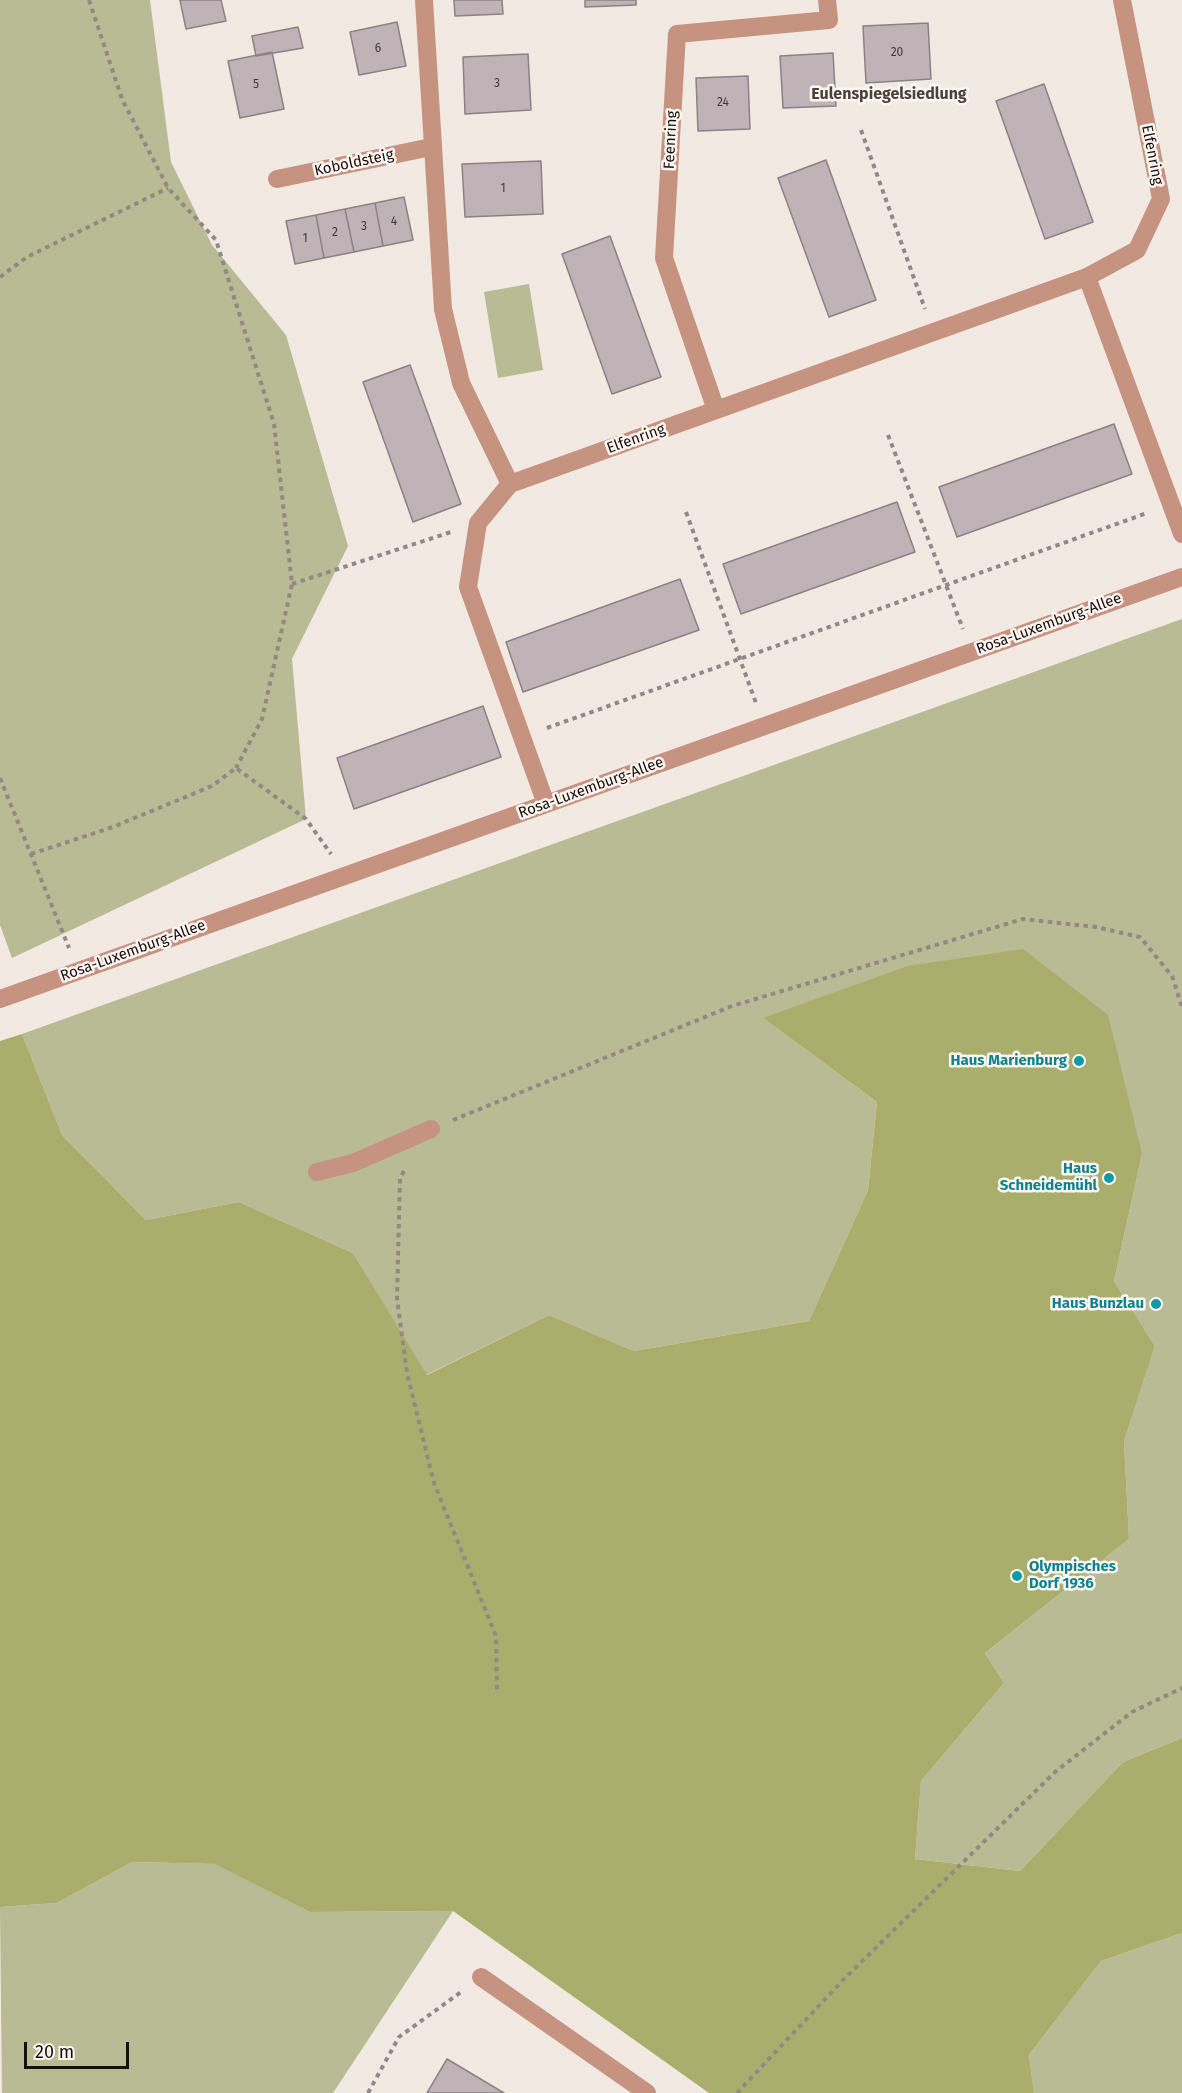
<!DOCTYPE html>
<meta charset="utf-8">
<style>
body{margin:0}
#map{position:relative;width:1182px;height:2093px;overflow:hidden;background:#f3e9e3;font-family:"Fira Sans",sans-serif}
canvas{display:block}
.scale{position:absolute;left:24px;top:2042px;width:105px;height:27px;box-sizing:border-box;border:3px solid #14100f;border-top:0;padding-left:8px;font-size:18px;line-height:21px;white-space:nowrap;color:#14100f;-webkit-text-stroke:4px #fff6f2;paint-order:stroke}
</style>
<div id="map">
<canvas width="1182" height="2093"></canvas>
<div class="scale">20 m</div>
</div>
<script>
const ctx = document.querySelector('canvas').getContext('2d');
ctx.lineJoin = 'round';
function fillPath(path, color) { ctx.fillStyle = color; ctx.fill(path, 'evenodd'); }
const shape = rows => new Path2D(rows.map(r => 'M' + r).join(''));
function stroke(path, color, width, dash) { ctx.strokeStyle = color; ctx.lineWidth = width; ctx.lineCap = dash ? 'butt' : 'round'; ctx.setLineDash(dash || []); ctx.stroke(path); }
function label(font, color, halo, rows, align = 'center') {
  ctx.font = font + ' "Fira Sans",sans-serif'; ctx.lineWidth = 5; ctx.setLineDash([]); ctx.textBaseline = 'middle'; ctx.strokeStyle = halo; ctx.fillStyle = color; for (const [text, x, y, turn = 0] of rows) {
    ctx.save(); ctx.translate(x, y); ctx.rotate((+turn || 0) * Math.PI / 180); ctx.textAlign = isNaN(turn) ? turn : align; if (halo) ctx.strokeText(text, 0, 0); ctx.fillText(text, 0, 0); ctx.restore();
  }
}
fillPath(shape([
 [0,0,150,0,171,162,212,245,286,335,348,546,292,659,306,819,12,958,0,925],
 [529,284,543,370,498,378,484,292],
 [1182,619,1182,1738,1123,1762,1020,1871,915,1859,921,1781,1004,1683,985,1653,1129,1539,1124,1441,1155,1346,1114,1281,1142,1154,763,1018,877,1102,868,1190,809,1321,634,1351,549,1315,426,1375,353,1253,239,1202,146,1220,62,1135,22,1034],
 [132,1862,216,1864,310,1912,453,1911,333,2093,2,2093,0,1907,57,1903],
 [1182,1933,1182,2093,1034,2093,1029,2055,1101,1961]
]), '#b8bb93');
fillPath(shape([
 [1023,949,1108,1015,1142,1154,1114,1281,1155,1346,1124,1441,1129,1539,985,1653,1004,1683,921,1781,915,1859,1020,1871,1123,1762,1182,1738,1182,1933,1101,1961,1029,2055,1034,2093,709,2093,453,1911,310,1912,215,1864,132,1862,57,1903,0,1907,0,1041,22,1034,62,1135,146,1220,239,1202,353,1253,427,1375,549,1315,634,1351,809,1321,868,1190,877,1102,763,1018,908,966]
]), '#aaae6c');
const building = shape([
 [180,0,221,0,226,21,186,29,180,0],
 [454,0,502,0,503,14,455,16,454,0],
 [585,0,636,0,636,5,585,7,585,0],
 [397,22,406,66,359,75,350,32,397,22],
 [928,23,931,79,866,83,863,26,928,23],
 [298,27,303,48,256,56,252,36,298,27],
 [272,52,284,109,240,118,228,61,272,52],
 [833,53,836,106,783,108,780,56,833,53],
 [528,54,531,110,465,114,463,57,528,54],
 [748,76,750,129,698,131,696,78,748,76],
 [1044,84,1093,222,1045,239,996,101,1044,84],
 [826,160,876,300,829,317,778,178,826,160],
 [541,161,543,214,465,217,462,164,541,161],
 [404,197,413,240,383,246,375,203,404,197],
 [375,203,383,246,354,252,345,209,375,203],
 [345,209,354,252,324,258,316,215,345,209],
 [316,215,324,258,295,264,286,221,316,215],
 [610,236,661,377,612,394,562,254,610,236],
 [410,365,461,504,413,522,363,382,410,365],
 [1114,424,1132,474,957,537,939,487,1114,424],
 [897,502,915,552,741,614,723,564,897,502],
 [680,579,699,630,523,692,506,642,680,579],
 [483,706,501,757,354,809,337,758,483,706],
 [447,2059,504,2093,427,2093,447,2059]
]);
fillPath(building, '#bfb3b7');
stroke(building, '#8c8185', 1.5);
stroke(shape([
 [89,0,122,99,168,188,216,240,274,424,292,584,262,719,236,768],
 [861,130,925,309],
 [0,277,27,257,168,188],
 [888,435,963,629],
 [686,512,756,703],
 [292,584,451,532],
 [547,728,1147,513],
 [0,778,69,948],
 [31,854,113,827,212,786,236,768,306,819,331,854],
 [453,1120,732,1006,1023,919,1096,927,1140,937,1172,976,1182,1007],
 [404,1171,400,1178,397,1298,407,1373,434,1483,496,1636,497,1692],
 [368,2093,399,2037,461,1992],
 [737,2093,844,1979,1055,1772,1132,1712,1182,1688]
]), '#918986', 4, [4.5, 4.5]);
stroke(shape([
 [317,1172,353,1163,431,1129],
 [481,1977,647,2093]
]), '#c59380', 18);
stroke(shape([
 [424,0,443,309,461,383,510,484],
 [277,179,431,147],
 [1087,277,1137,250,1161,199,1122,0],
 [716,410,664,258,677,34,829,20,827,0],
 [546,804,468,587,478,523,510,484,1087,277,1182,534],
 [0,999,1182,577]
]), '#c59380', 18);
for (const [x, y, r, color] of [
 [1079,1061,6,"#0f9aa8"],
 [1109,1178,6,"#0f9aa8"],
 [1156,1304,6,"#0f9aa8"],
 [1017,1576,6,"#0f9aa8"]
]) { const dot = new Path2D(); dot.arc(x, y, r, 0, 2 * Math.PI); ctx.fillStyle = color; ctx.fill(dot); stroke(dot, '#fff6f2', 2); }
label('12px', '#3f3939', null, [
 ["6",378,49],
 ["20",897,53],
 ["3",497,84],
 ["5",256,85],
 ["24",723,103],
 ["1",503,189],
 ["4",394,222],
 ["3",364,227],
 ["2",335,233],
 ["1",305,239]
]);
label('15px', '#14100f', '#fff6f2', [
 ["Feenring",671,140,-87],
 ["Elfenring",1152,155,79],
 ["Koboldsteig",354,163,-12],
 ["Elfenring",636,439,-20],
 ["Rosa-Luxemburg-Allee",1049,624,-20],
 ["Rosa-Luxemburg-Allee",591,788,-20],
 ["Rosa-Luxemburg-Allee",133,951,-20]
]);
label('bold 15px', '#0d838f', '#fff6f2', [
 ["Haus Marienburg",1067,1061],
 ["Haus",1097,1169],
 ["Schneidemühl",1097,1186],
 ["Haus Bunzlau",1144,1304],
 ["Olympisches",1029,1567,"left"],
 ["Dorf 1936",1029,1584,"left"]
], 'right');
label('bold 16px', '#4c433f', '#fff6f2', [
 ["Eulenspiegelsiedlung",889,95]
]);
</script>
